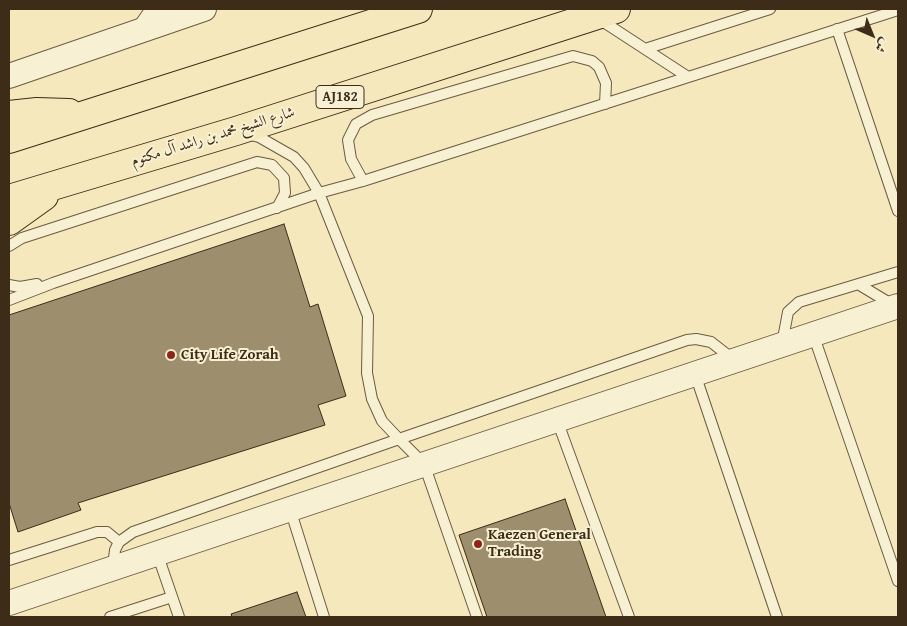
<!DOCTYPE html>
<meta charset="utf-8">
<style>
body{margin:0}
#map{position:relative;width:907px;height:626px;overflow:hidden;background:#f5e8bc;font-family:"Gentium Book Plus",Amiri,serif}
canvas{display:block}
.frame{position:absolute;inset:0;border:10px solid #3d2c18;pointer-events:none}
.north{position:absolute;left:847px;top:10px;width:50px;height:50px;-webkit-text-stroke:4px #f8f0d3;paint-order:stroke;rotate:136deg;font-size:14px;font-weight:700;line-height:20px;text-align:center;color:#3d2c18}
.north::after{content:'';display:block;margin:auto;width:18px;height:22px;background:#3d2c18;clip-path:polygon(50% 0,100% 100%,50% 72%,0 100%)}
</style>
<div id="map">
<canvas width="907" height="626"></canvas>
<div class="frame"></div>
<div class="north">ش</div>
</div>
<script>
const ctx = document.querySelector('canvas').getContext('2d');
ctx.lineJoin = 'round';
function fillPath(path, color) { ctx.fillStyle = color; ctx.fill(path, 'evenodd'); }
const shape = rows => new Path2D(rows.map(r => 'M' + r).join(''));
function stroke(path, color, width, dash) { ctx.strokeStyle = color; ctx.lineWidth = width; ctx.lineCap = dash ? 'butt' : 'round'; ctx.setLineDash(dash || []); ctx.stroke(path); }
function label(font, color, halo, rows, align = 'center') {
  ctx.font = font + ' "Gentium Book Plus",Amiri,serif'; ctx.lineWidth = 4; ctx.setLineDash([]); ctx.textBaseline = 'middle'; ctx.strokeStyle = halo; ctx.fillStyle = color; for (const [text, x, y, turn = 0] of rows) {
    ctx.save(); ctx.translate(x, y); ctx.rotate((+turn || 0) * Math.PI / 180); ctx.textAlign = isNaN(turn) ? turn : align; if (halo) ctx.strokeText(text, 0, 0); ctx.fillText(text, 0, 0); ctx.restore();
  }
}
const building = shape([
 [284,224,310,307,318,304,346,396,318,405,325,425,78,503,81,510,18,532,9,503,9,315,284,224],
 [565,499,606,617,487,617,459,535,565,499],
 [297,592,306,617,232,617,231,614,297,592]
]);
fillPath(building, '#9d8e6d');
stroke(building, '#3d2c18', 1);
const service = shape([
 [599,19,688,77],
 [837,29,898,211],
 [645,49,770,9],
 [246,134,259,137,294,157,304,168,319,193,368,316,367,373,372,399,382,421,399,439,687,340,696,339,711,342,734,360],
 [363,181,351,159,348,140,356,124,372,115,573,56,592,61,599,67,606,83,605,104],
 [9,246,22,238,257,162,272,165,284,178,285,193,277,208],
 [858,284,893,305],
 [9,285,20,287,37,284],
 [9,300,53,283,319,193,363,181,898,10],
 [813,334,898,581],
 [782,344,788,312,799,302,898,272],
 [695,374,777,617],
 [557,420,629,617],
 [290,509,324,617],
 [157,553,179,617],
 [9,560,97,532,107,532,119,542],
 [113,567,115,550,119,542,133,532,399,439,424,464,477,617],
 [110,617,172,597]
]);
const minor = shape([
 [142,29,156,9]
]);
const tertiary = shape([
 [9,76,204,9],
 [9,603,898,306]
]);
const trunk = shape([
 [9,115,37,112,69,113],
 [9,139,418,9],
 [9,199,236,131,616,9],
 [9,221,44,196]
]);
stroke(service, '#6b5b41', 12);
stroke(minor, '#6b5b41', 21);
stroke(tertiary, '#6b5b41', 26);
stroke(trunk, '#3d2c18', 30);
stroke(service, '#f8f0d3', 10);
stroke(minor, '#f8f0d3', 19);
stroke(tertiary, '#f8f0d3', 24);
stroke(trunk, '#f5e8bc', 28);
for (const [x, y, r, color] of [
 [171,355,5,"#8f2418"],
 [478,544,5,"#8f2418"]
]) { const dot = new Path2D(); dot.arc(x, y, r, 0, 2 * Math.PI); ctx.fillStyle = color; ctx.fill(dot); stroke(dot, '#f8f0d3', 2); }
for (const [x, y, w] of [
 [340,97,48]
]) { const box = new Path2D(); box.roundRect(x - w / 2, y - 11.5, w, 23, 4); ctx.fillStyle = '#f8f0d3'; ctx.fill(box); stroke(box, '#3d2c18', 1); }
label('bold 14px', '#3d2c18', null, [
 ["AJ182",340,97]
]);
label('15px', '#3d2c18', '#f8f0d3', [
 ["شارع الشيخ محمد بن راشد آل مكتوم",213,137,-17]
]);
label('bold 15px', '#3d2c18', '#f8f0d3', [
 ["City Life Zorah",181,355],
 ["Kaezen General",488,535],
 ["Trading",488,552]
], 'left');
</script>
